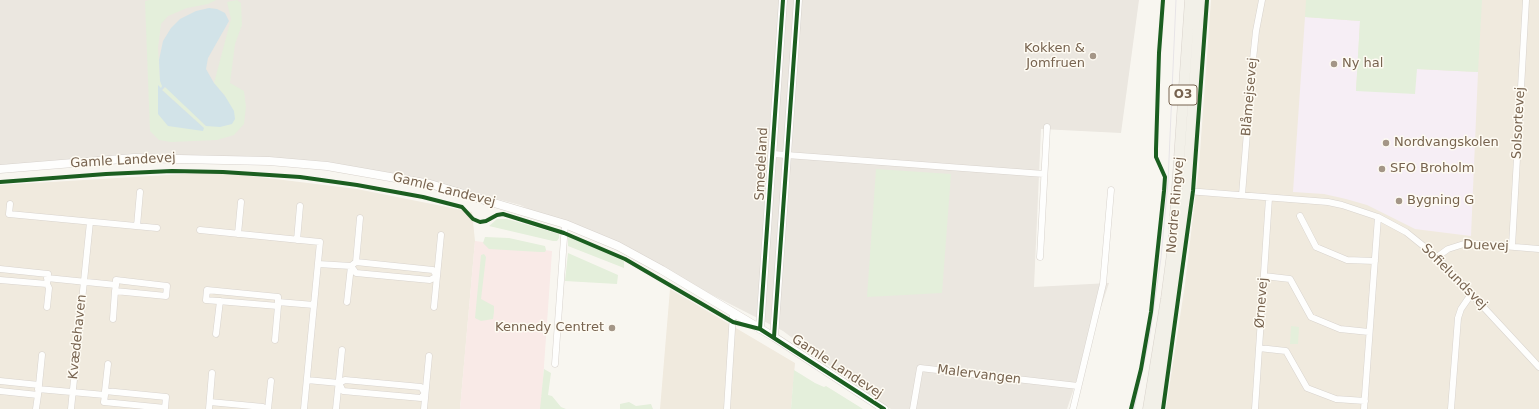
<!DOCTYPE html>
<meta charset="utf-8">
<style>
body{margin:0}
canvas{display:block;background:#f8f6f0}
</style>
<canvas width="1539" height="409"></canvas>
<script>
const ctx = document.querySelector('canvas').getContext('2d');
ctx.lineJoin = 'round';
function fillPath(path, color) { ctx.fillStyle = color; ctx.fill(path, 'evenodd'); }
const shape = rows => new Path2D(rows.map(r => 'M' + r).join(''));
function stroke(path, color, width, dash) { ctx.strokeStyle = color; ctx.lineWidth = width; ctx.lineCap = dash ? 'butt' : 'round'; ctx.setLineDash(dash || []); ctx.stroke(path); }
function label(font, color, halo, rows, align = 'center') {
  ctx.font = font + ' "DejaVu Sans",sans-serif'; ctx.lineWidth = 3; ctx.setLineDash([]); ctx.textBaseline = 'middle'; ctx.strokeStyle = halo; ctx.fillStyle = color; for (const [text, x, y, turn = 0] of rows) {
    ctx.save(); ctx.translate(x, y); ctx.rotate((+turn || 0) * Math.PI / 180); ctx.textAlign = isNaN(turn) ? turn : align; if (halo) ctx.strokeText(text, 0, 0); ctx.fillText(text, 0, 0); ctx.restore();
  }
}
fillPath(shape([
 [1211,0,1539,0,1539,409,1166,409,1185,284,1199,166],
 [218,172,357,189,472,212,475,241,460,409,0,409,0,185],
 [670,289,795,363,791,409,660,409]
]), '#f0eade');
fillPath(shape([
 [0,0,1139,0,1121,133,1041,129,1034,287,1109,283,1067,409,891,409,881,404,783,331,681,279,520,205,405,175,232,158,171,155,0,168]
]), '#ebe7e0');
fillPath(shape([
 [1305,17,1360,21,1356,91,1416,69,1478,72,1471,236,1415,229,1367,205,1346,199,1324,194,1293,192]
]), '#f6eef5');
fillPath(shape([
 [475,241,552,251,541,409,460,409]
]), '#f9eae7');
fillPath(shape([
 [149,0,216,0,208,4,187,8,168,16,161,24,158,48,160,81,163,86,161,88,158,86,158,114,204,128,162,90,166,87,206,126,225,96,214,83,231,19,227,2,237,0,241,3,242,25,235,44,230,83,244,91,246,107,244,124,234,135,217,140,171,142,159,140,150,131,145,1],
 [1306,0,1482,0,1478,72,1417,69,1415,94,1356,91,1360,21,1305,17],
 [876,169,951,174,942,293,867,297],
 [497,219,507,219,559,234,559,238,557,241,553,241,489,226],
 [568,236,624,259,624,268,568,246],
 [485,237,509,238,545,246,546,250,545,252,540,252,489,249,483,243],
 [568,253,618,275,617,284,565,281],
 [484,254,486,257,481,299,494,306,494,312,493,319,481,321,475,318,481,255],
 [1291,326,1299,327,1298,344,1290,344],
 [544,369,551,373,548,395,552,396,561,407,566,409,540,409],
 [794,370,815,383,824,387,826,386,863,409,791,409],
 [629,402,636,406,651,404,653,409,620,409,620,404]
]), '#e4efdb');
fillPath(shape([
 [209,8,217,9,225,13,229,21,208,58,206,69,214,83,225,96,234,111,235,119,232,124,220,127,206,126,165,87,162,90,204,128,203,131,168,126,158,114,158,85,161,88,162,86,160,81,159,60,163,41,171,28,180,19,196,11]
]), '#d2e3e8');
const minor = shape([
 [773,154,1044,174],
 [1187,191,1328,202,1342,205,1378,217,1406,232,1437,257,1539,367],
 [1242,195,1252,69,1256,31,1262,0],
 [10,204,9,214,157,228],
 [1300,216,1316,247,1347,260,1375,261],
 [137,226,140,192],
 [200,230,320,242,304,409],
 [238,234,241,202],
 [297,240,300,206],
 [1512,246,1526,0],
 [1040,257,1047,127],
 [1437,257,1448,249,1467,243,1539,249],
 [356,262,360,218],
 [318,264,351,266,356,262,433,270,437,276,430,280,356,273,351,266],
 [0,269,48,274,47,284,0,280],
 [1264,276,1290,279,1311,317,1340,329,1369,332],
 [47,278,116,285,116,280,167,286,166,296,115,291,116,285],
 [47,284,49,288,47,307],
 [278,302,278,297,207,290,206,300,278,306,278,302,314,305],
 [347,302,351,266],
 [434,307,441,235],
 [113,319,115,291],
 [216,334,220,301],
 [275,340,278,306],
 [1259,348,1286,351,1307,388,1336,399,1365,401],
 [555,364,565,224],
 [307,380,339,383,345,380,421,387,425,393,421,398,343,391,339,383],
 [0,381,39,385,38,395,0,391],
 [39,385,42,355],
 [38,389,105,395,105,391,166,397,165,408,104,402,105,395],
 [105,391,108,364],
 [210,402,263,407,264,409],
 [36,409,38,395],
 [71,409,90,222],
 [209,409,212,373],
 [268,409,271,381],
 [336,409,342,350],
 [424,409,429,356],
 [727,409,733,313],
 [913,409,920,368,1078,386],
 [1073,409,1103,284,1111,190],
 [1255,409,1269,198],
 [1364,409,1378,217],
 [1451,409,1458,318,1461,309,1472,293]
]);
const tertiary = shape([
 [0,169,134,158,269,161,327,166,430,184,565,224,618,246,662,270,774,337,884,409],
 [760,329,783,0],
 [774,337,798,0]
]);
const primary = shape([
 [1148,409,1166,299,1173,246,1190,0],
 [1158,409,1180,259,1187,191,1200,0]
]);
stroke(minor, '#d8d3cd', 7);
stroke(tertiary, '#d8d3cd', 9);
stroke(primary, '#d9d3cc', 11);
stroke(minor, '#fefefd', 6);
stroke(tertiary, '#fefefd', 8);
stroke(primary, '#f2f0e8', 10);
stroke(shape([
 [1134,409,1149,340,1161,258,1168,182,1176,0]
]), '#e7e4e7', 1);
stroke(shape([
 [0,182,106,174,172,171,223,172,300,177,357,185,423,197,462,207,473,219,480,222,486,221,497,215,503,214,564,233,625,259,733,322,760,329,884,409],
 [760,329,783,0],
 [774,337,798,0],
 [1131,409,1141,369,1151,312,1164,191,1165,177,1156,157,1156,149,1159,53,1163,0],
 [1163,409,1193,191,1207,0]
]), '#1b5e20', 4);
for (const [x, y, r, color] of [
 [1093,56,4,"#a49687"],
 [1334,64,4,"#a49687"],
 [1386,143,4,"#a49687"],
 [1382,169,4,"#a49687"],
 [1399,201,4,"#a49687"],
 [612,328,4,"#a49687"]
]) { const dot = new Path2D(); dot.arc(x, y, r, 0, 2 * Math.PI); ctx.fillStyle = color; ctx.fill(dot); stroke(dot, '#fefbf3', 1.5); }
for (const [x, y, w] of [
 [1183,95,28]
]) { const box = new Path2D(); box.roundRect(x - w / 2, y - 10, w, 20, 3); ctx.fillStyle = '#fefbf3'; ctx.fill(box); stroke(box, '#77634f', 1); }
label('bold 12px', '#77634f', null, [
 ["O3",1183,95]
]);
label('13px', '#77634f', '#fefbf3', [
 ["Kokken &",1085,49,"right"],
 ["Jomfruen",1085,64,"right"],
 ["Ny hal",1342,64],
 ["Nordvangskolen",1394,143],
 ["SFO Broholm",1390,169],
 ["Bygning G",1407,201],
 ["Kennedy Centret",604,328,"right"]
], 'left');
label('13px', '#77634f', '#fefbf3', [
 ["Blåmejsevej",1250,97,-85],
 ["Solsortevej",1519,123,-87],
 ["Gamle Landevej",123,161,-3],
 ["Smedeland",762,164,-87],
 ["Gamle Landevej",444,190,14],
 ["Nordre Ringvej",1176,205,-85],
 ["Duevej",1486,246,2],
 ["Sofielundsvej",1454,277,45],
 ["Ørnevej",1262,303,-86],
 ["Kvædehaven",78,337,-84],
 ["Gamle Landevej",837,367,33],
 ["Malervangen",979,375,7]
]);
</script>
